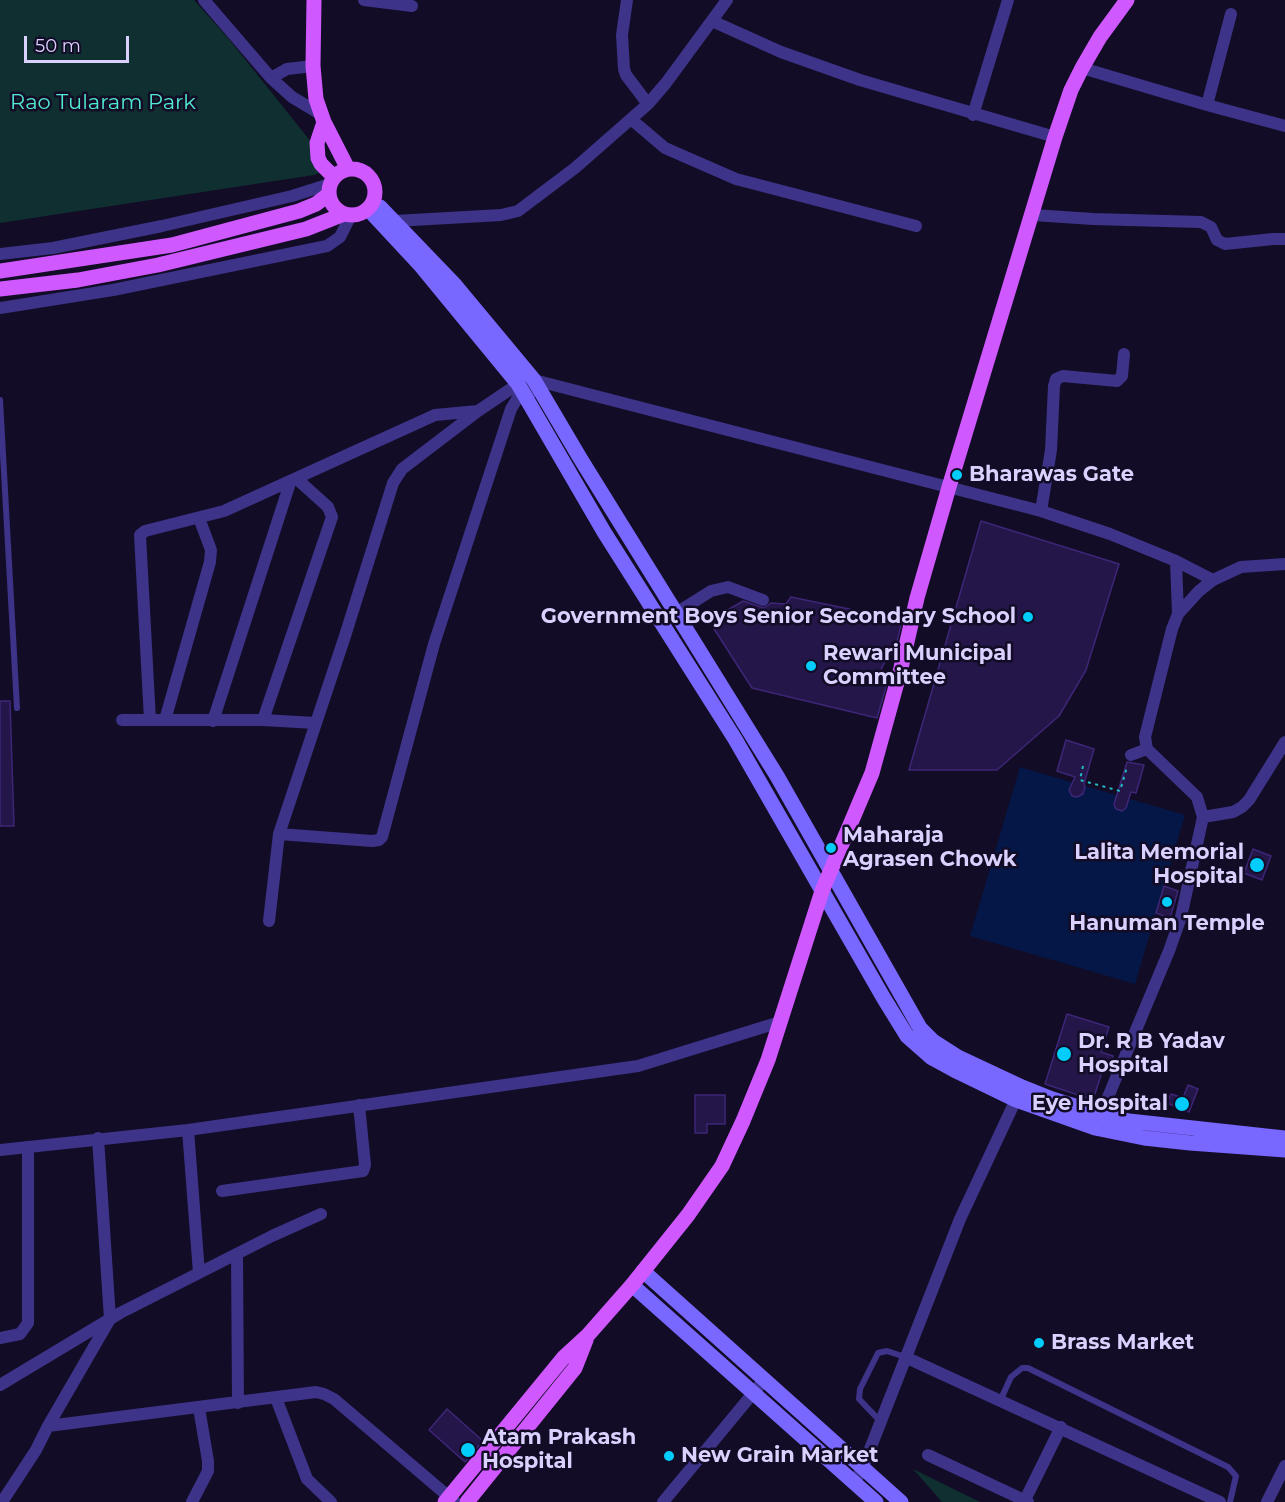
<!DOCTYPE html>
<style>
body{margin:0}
#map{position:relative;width:1285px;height:1502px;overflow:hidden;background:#130c26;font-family:Montserrat,sans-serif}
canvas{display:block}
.scale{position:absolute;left:24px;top:36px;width:105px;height:27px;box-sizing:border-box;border:3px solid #dad1ff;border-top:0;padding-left:8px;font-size:18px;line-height:21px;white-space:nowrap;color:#dad1ff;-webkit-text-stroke:4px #130c26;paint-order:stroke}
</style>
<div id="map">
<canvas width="1285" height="1502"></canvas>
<div class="scale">50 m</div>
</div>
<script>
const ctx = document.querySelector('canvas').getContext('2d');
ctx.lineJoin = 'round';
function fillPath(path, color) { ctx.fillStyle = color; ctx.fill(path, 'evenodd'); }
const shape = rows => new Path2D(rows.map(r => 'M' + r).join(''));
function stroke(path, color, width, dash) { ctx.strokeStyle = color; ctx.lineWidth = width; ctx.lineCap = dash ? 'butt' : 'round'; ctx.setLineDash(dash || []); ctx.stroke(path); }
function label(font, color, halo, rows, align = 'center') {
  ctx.font = font + ' Montserrat,sans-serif'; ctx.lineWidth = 5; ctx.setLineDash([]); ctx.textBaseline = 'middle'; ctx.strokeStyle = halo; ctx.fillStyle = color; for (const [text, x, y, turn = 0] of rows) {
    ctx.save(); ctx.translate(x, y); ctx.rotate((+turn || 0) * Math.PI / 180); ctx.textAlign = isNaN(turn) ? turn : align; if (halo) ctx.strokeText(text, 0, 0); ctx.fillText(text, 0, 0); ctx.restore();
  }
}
fillPath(shape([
 [0,0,194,0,228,38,332,168,314,175,0,223],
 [913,1469,980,1502,942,1502]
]), '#0f2f30');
fillPath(shape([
 [1020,767,1185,815,1135,984,970,936]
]), '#051746');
const building = shape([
 [981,521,1119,564,1086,670,1059,716,997,770,909,770,981,521],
 [791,597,902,620,894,655,889,653,878,676,888,680,877,718,752,688,709,621,743,601,764,608,771,603,786,604,791,597],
 [0,701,10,701,14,826,0,826,0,701],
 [1066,740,1094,749,1084,784,1085,787,1083,794,1077,797,1072,796,1069,790,1075,777,1057,771,1066,740],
 [1127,762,1144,765,1136,793,1131,792,1126,808,1122,811,1116,809,1114,804,1127,762],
 [1253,849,1271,856,1262,880,1244,873,1253,849],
 [1164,886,1178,891,1170,918,1156,913,1164,886],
 [1067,1014,1109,1027,1101,1052,1113,1056,1109,1071,1103,1069,1093,1100,1045,1084,1067,1014],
 [1188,1085,1198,1089,1189,1112,1167,1103,1171,1094,1183,1098,1188,1085],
 [695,1095,725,1095,725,1124,707,1124,707,1133,695,1133,695,1095],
 [447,1409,483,1441,465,1462,429,1430,447,1409]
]);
fillPath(building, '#251649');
stroke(building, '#3d2677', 1.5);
stroke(shape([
 [1083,766,1080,780,1120,791,1127,767]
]), '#22bdc2', 2, [3, 4.5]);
stroke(shape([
 [0,400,17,708],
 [1000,1401,1011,1377,1022,1368,1028,1368,1228,1467,1236,1476,1230,1502],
 [880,1421,859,1399,860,1389,878,1353,887,1351,905,1357]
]), '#3d3389', 6);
stroke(shape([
 [204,0,271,78,292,97,322,115],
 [364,0,412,6],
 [627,0,622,35,624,69,626,75,648,104],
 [712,21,781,52,860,80,1055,137],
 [1082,68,1207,105,1285,126],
 [271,78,287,69,313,66],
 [1207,105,1231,14],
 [973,115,1008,0],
 [632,120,665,148,736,179,916,226],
 [1033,215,1093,219,1201,222,1211,227,1217,240,1225,244,1273,239,1285,239],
 [395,221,501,215,518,211,575,168,648,104,666,83,727,0],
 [0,254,53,248,162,226,292,196,330,184],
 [0,308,113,290,327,246,340,237,351,215],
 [1041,511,1051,450,1054,386,1056,379,1063,376,1117,381,1122,376,1124,354],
 [1176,561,1178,614],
 [676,613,711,591,728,587,763,600],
 [122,720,263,720,315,723],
 [150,720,140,535,145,531,224,511,435,415,478,411],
 [165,720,210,562,211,550,199,518],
 [263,720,332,517,328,507,297,479],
 [213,721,290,483],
 [1131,755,1147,749],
 [1203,817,1233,812,1242,807,1249,800,1285,742],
 [279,834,372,841,379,840,382,837,434,644,511,409,517,399,532,392],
 [269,921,279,834,345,636,393,483,402,469,478,411,518,384,534,380,1041,511,1110,534,1176,561,1213,580],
 [1098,1121,1169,951,1181,917,1203,817,1197,797,1147,749,1145,737,1172,629,1178,614,1199,591,1213,580,1241,567,1285,564],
 [188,1130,199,1273],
 [0,1150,188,1130,638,1066,780,1022],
 [222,1191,363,1171,365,1165,359,1105],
 [237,1254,238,1403],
 [0,1338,20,1334,28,1323,28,1147],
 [905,1357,1220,1502],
 [0,1385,120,1313,272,1236,321,1214],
 [276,1398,307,1479,331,1502],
 [48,1426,316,1392,324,1394,334,1399,455,1502],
 [928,1455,1028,1502],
 [854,1483,863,1467,960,1219,1019,1093],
 [1025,1500,1061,1427],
 [2,1502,36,1450,48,1426,110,1319,98,1138],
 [192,1502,208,1471,208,1461,199,1408],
 [663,1502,759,1386],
 [1267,1502,1285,1466]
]), '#3d3389', 12);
stroke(shape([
 [380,207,455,285,534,380,580,458,777,776,920,1028,933,1041,958,1057,1022,1087,1052,1099,1101,1114,1129,1121,1285,1138],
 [368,209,421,266,518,384,604,532,735,739,883,997,907,1036,932,1058,954,1070,1016,1100,1095,1128,1144,1138,1190,1143,1285,1150],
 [643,1271,901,1502],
 [632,1285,876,1502]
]), '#7968ff', 15);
stroke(shape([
 [314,0,313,66,316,99,324,122,348,169],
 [324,122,317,143,318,158,321,164,334,177],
 '329 192a23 23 0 1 1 46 0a23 23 0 1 1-46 0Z',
 [0,271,172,245,299,211,316,204,329,194],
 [0,289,78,280,158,265,306,229,344,214],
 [445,1502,564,1357,588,1335,632,1285,688,1215,722,1166,743,1121,768,1060,822,891,872,773,901,668,917,598,949,487,1055,137,1071,90,1082,68,1100,37,1127,0],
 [467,1502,575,1368,586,1340]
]), '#cf58ff', 15);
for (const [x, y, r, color] of [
 [957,475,6,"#00cdfc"],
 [1028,617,6,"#00cdfc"],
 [811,666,6,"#00cdfc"],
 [831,848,6,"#00cdfc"],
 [1257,865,8,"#00cdfc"],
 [1167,902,6,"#00cdfc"],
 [1064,1054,8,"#00cdfc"],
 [1182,1104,8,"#00cdfc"],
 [1039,1343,6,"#00cdfc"],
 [468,1450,8,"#00cdfc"],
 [669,1456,6,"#00cdfc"]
]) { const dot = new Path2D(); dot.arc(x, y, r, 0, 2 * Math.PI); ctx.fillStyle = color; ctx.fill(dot); stroke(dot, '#130c26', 2); }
label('21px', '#51ebd2', '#130c26', [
 ["Rao Tularam Park",103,103]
]);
label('bold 21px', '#dad1ff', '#130c26', [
 ["Bharawas Gate",969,475],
 ["Government Boys Senior Secondary School",1016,617,"right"],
 ["Rewari Municipal",823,654],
 ["Committee",823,678],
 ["Maharaja",843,836],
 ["Agrasen Chowk",843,860],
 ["Lalita Memorial",1244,853,"right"],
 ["Hospital",1244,877,"right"],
 ["Hanuman Temple",1167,924,"center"],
 ["Dr. R B Yadav",1078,1042],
 ["Hospital",1078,1066],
 ["Eye Hospital",1168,1104,"right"],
 ["Brass Market",1051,1343],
 ["Atam Prakash",482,1438],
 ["Hospital",482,1462],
 ["New Grain Market",681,1456]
], 'left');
</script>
